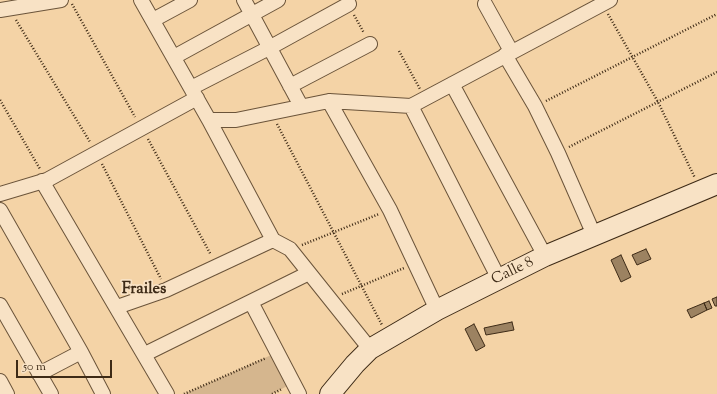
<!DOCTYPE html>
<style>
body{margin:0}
#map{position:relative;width:717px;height:394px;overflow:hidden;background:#f4d3a6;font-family:"Sorts Mill Goudy",serif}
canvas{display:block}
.scale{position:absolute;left:16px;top:360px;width:96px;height:18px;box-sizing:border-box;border:2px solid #3d2a16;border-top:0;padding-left:5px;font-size:12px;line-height:14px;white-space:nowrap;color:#3d2a16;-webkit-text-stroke:3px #f8e2c5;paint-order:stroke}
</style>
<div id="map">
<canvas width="717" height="394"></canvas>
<div class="scale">50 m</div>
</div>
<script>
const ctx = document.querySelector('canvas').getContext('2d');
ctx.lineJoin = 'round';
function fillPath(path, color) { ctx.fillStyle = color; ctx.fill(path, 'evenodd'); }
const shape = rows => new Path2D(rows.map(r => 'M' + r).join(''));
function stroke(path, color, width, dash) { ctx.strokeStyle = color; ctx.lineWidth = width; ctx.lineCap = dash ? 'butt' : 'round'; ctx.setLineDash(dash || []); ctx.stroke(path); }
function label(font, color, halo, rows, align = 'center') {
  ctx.font = font + ' "Sorts Mill Goudy",serif'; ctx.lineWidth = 3.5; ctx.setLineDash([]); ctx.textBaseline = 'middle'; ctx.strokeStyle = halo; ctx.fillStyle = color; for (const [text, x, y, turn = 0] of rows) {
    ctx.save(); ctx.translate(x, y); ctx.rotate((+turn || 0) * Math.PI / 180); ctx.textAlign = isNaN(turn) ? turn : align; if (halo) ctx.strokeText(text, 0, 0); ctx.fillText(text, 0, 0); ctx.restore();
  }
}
fillPath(shape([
 [278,352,293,383,272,394,184,394]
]), '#d5b68e');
const building = shape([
 [646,249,651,259,637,265,632,255,646,249],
 [621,255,631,277,621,282,611,260,621,255],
 [717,297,717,306,715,306,712,299,717,297],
 [709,301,712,308,707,310,704,303,709,301],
 [704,303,707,310,691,318,687,310,704,303],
 [512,322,514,330,486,335,484,328,512,322],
 [474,324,485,346,476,351,465,329,474,324]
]);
fillPath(building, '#9c8261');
stroke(building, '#3d2a16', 1);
const street = shape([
 [141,0,209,120,273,240,290,249,370,349],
 [244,0,301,106],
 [485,4,511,51],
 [0,10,61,0],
 [153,20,190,0],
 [505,55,535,106,558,153,594,235],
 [174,57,278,0],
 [452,84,545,256],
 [290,86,370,44],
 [191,88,269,48,349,4],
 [329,101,390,210,437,310],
 [411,106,499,279],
 [209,120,236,120,329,101,411,106,610,0],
 [42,181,167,394],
 [0,194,47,180,197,98],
 [0,210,81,352,103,394],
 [251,302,299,394],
 [0,305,51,394],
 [117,307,166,290,273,240],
 [145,354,309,273],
 [39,374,81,352],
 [0,381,7,394]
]);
const secondary = shape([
 [330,394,355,364,370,349,437,310,545,256,717,184]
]);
stroke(street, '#6b543a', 16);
stroke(secondary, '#3d2a16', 22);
stroke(shape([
 [72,4,135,117],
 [608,14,658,102,695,178],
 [354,15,364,33],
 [16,20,90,142],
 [399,51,420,89],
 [0,100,40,169],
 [546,101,717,14],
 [277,124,382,325],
 [148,139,211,255],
 [569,147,717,72],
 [102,164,161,279],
 [302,245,379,214],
 [342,294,404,268],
 [184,394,266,358],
 [272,394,282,389]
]), '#3d2a16', 2.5, [1, 2]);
stroke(street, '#f8e2c5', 14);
stroke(secondary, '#f8e2c5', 20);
label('15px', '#3d2a16', '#f8e2c5', [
 ["Calle 8",513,272,-26]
]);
label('bold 16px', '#3d2a16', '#f8e2c5', [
 ["Frailes",144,290]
]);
</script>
